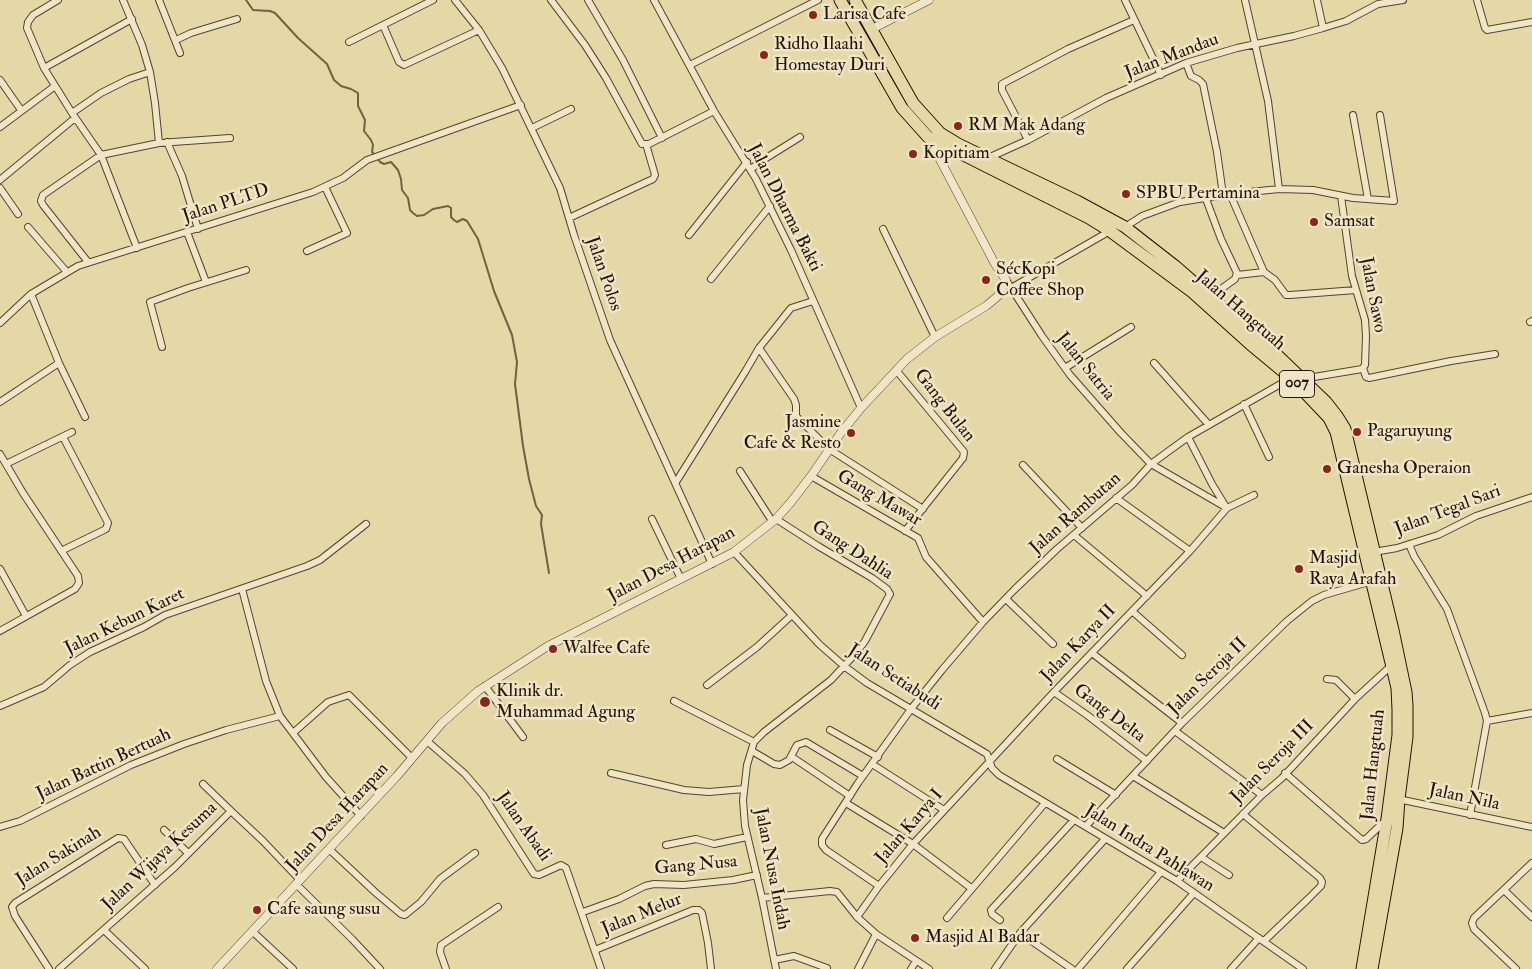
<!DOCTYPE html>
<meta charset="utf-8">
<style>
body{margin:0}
canvas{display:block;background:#e5d8a7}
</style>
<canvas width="1532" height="969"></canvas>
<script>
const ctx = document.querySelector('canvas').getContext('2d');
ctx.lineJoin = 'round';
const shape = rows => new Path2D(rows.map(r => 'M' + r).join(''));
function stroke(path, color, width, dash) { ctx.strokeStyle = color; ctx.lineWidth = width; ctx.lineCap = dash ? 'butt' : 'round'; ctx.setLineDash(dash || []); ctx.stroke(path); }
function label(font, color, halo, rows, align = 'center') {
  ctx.font = font + ' "IM FELL Double Pica",serif'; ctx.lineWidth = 5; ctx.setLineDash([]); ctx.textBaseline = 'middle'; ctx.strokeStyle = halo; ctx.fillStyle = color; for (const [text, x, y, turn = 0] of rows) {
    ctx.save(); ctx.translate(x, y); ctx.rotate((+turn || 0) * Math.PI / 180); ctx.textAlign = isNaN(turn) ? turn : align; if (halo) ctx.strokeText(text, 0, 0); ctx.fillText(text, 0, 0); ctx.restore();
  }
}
stroke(shape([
 [246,0,253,10,270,11,275,13,298,38,327,64,334,80,341,86,351,89,358,93,358,106,365,120,364,131,371,140,373,145,372,152,374,154],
 [377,158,380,162,384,164,391,162,398,170,401,179,402,190,408,198,410,210,413,213,417,216,424,215,433,209,448,206,451,208,451,217,454,220,457,222,463,219,467,221,478,239,494,291,512,335,517,362,515,384,523,446,529,479,536,506,542,515,541,524,549,573]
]), '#726043', 2);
const minor = shape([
 [58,0,33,15,28,22,27,28,44,68,72,113],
 [123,0,142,45,150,72,155,103,159,143],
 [159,0,180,53],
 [455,0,479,30,502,68,560,188,574,235,610,340,712,564],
 [551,0,585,45,606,78,642,144,649,144,714,111],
 [588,0,623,60,662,138],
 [654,0,714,111,756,179,791,250,861,408],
 [1125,0,1161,75],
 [1245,0,1268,101,1279,189],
 [1317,0,1323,28],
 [1477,0,1485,28,1487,30,1532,22],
 [383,25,399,62,404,65,479,30],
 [176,40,191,33,237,19],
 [349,42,433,0],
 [1186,63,1191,76,1199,80,1203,84,1217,152,1223,195],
 [690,65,818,0],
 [44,68,132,19],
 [0,80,21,110],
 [1353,115,1368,199],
 [0,127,55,86],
 [532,128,571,109],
 [1028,140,1002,90,1002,84,1068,49,1134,20],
 [167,142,182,176,198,229],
 [988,158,1028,140,1106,98,1186,63,1237,48,1294,36,1323,28,1346,21,1378,4,1403,0],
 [751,169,763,160,800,137],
 [0,180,75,118],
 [0,188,18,214],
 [1230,194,1264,272],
 [1206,199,1221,239,1237,273,1235,279,1210,297],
 [569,218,653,179,655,175,646,144],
 [28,227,66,271],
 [1125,227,1142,216,1180,202,1230,194,1279,189,1313,190,1353,198,1394,201,1380,115],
 [883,229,935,337],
 [187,232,206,282],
 [689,235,747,162],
 [137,248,101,155,72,113,101,93,129,79,150,72],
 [307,251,347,233,325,187],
 [88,262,43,205,41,201,43,195,101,155,159,143,230,138],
 [1237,275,1264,272,1275,280,1286,295,1290,295,1356,290],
 [711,279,770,206],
 [1006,280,1042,336,1070,375,1121,433,1151,464,1227,508],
 [1011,288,1110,231],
 [31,294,59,363,85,417],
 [1530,322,1532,321],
 [0,323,31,294,78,266,313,192,343,178,367,160,521,105],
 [162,347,150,302,188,288,246,270],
 [759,348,794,399,796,405,796,416,829,449,923,509],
 [1154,363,1209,425],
 [1065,368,1131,327],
 [1363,368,1366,377,1369,378,1451,361,1495,354],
 [896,370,964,452,963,458,905,531],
 [1302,379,1362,369,1365,365,1366,336,1365,320,1352,276,1341,196],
 [0,402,59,363],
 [1244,404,1269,457],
 [1188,437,1212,484,1226,507],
 [0,454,23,493,78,576,79,583,75,589,0,631],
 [6,464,72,432],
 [1023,465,1082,528],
 [740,471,772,521],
 [811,476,918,538,926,557,983,622],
 [676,482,745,372,759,348,791,308,813,301],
 [1116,498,1190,551],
 [652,519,681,579],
 [776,519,818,546,872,578,887,589,890,594,865,641,857,652,831,680,764,732,754,742,747,765,743,800,745,826,762,898,776,969],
 [1074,535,1147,596],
 [1409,544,1414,556,1447,609,1485,713,1487,721,1470,815],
 [61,551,106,529,108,523,63,437],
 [734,552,819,644,844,666,867,683,987,754,992,768,999,775,1177,881,1303,969],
 [1374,552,1397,548,1438,535,1476,516,1532,497],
 [0,569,26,616],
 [242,589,266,681,280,716,326,777,361,816],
 [1006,599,1053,644],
 [1132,611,1182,655],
 [1092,653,1182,723],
 [1327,679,1336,680,1353,697,1356,698],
 [707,685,757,647,792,615],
 [485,686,523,737],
 [1054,692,1087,715,1147,761],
 [674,701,754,742],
 [0,706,44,687,70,665,90,652,144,627,165,615,307,566,320,560,366,524],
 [1487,721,1532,713],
 [830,730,878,757],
 [1175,731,1262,795],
 [293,733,328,702,349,695,412,758],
 [427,741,465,774,483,795,534,874,539,875,561,865,566,868,601,969],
 [752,751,774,764,780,765,789,760,797,745,806,742,863,776],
 [792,757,850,796],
 [1057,759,1116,795],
 [872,764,944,810],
 [611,773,684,790,709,792,744,789],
 [1285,773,1362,840,1366,839,1386,820],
 [1133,776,1224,833],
 [203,784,231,811],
 [1398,799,1532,827],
 [846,803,913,844,971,888],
 [1243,814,1320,878,1322,882,1321,886,1308,899,1264,941],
 [1086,826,1182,723,1287,621,1312,601,1324,595,1372,581],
 [0,827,20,821,131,765,184,744,226,730,280,716],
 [164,830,188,853],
 [666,845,696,839,714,844,747,837],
 [329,849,376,893,401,914,405,915,421,902,440,879,475,853],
 [1201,857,1229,875],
 [1177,881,1262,795,1282,778,1356,698,1392,665],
 [296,884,352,939,380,969],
 [879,886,826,850,822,845,822,839,858,783,911,709,942,670,983,622,1014,590,1057,549,1132,485,1151,464,1188,437,1291,378],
 [1504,890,1532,917],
 [762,898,830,891,837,892,857,917,876,934,929,969],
 [583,912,619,899,645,886,654,884,684,885,733,880,757,875],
 [857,917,879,886,913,844,1054,692,1190,551,1227,508,1254,495],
 [947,918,1045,803],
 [1000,920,992,914,991,910,1074,820],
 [104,930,145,969],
 [252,931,293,969],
 [1020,933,1072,969],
 [595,950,693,910,699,910,702,913,708,943,711,969],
 [774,960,794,956,827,968],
 [49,969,15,916,12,907,15,903,118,838,124,839,155,885],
 [59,969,175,867,231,811,263,841,300,880],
 [446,969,440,952,441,945,498,907],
 [858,969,876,934],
 [911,969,916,961],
 [995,969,1020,933,1105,839],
 [1078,969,1161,872],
 [1127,969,1194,893],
 [1231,969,1259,938],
 [1516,969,1474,929,1472,923,1474,918,1532,863]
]);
const tertiary = shape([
 [872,29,929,0],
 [217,969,397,776,442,723,478,691,548,646,734,552,776,519,791,502,811,476,840,434,861,408,907,359,935,337,986,306,998,296,1006,280,995,264,928,137]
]);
const trunk = shape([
 [840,0,902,108,928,137,1089,218,1110,231,1191,291,1250,344,1291,378,1329,418,1336,432,1397,688,1398,710,1398,735,1387,819,1362,969],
 [855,0,913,103,940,133,958,144,1077,201,1125,227,1175,266,1276,354,1326,402,1337,416,1345,429,1393,630,1406,692,1407,706,1407,737,1399,799,1397,828,1372,969]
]);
stroke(minor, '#56432b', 8);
stroke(tertiary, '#56432b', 9);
stroke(trunk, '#271102', 13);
stroke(minor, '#eee6c6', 6);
stroke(tertiary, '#eee6c6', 8);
stroke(trunk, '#e5d8a7', 11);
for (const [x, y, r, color] of [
 [813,15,5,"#8f2418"],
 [764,55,5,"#8f2418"],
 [958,126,5,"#8f2418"],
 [913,154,5,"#8f2418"],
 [1126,194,5,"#8f2418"],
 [1314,222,5,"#8f2418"],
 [986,280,5,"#8f2418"],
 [1357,432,5,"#8f2418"],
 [851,433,5,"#8f2418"],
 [1327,469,5,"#8f2418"],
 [1299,569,5,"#8f2418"],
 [553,649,5,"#8f2418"],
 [485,702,6,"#8f2418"],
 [257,910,5,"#8f2418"],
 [915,938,5,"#8f2418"]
]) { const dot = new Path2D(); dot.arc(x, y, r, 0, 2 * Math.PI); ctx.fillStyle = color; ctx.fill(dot); stroke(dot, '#eee6c6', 2); }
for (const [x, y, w] of [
 [1297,384,35]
]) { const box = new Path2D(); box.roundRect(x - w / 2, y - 13.5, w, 27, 4); ctx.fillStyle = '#eee6c6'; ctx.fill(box); stroke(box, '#271102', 1); }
label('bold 16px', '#271102', null, [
 ["007",1297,384]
]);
label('18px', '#271102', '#eee6c6', [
 ["Larisa Cafe",823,15],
 ["Ridho Ilaahi",774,45],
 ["Homestay Duri",774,66],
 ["RM Mak Adang",968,126],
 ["Kopitiam",923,154],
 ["SPBU Pertamina",1136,194],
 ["Samsat",1324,222],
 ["SécKopi",996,270],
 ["Coffee Shop",996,291],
 ["Jasmine",841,423,"right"],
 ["Cafe & Resto",841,444,"right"],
 ["Pagaruyung",1367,432],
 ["Ganesha Operaion",1337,469],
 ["Masjid",1309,559],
 ["Raya Arafah",1309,580],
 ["Walfee Cafe",563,649],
 ["Klinik dr.",496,692],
 ["Muhammad Agung",496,713],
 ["Cafe saung susu",267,910],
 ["Masjid Al Badar",925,938]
], 'left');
label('18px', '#271102', '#eee6c6', [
 ["Jalan Mandau",1172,57,-21],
 ["Jalan PLTD",226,204,-18],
 ["Jalan Dharma Bakti",784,208,63],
 ["Jalan Polos",603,274,71],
 ["Jalan Sawo",1372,295,79],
 ["Jalan Hangtuah",1240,311,41],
 ["Jalan Satria",1085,367,51],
 ["Gang Bulan",944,406,52],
 ["Gang Mawar",879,499,30],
 ["Jalan Tegal Sari",1448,511,-21],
 ["Jalan Rambutan",1076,514,-41],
 ["Gang Dahlia",852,551,33],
 ["Jalan Desa Harapan",672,565,-28],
 ["Jalan Kebun Karet",125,622,-26],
 ["Jalan Karya II",1079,644,-46],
 ["Jalan Seroja II",1208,677,-44],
 ["Jalan Setiabudi",894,678,33],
 ["Gang Delta",1109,714,37],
 ["Jalan Seroja III",1273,762,-45],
 ["Jalan Battin Bertuah",104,765,-25],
 ["Jalan Hangtuah",1374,765,-84],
 ["Jalan Nila",1464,798,12],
 ["Jalan Desa Harapan",338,818,-47],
 ["Jalan Abadi",523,827,55],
 ["Jalan Karya I",910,827,-49],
 ["Jalan Indra Pahlawan",1149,849,32],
 ["Jalan Sakinah",59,857,-32],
 ["Jalan Wijaya Kesuma",160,857,-43],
 ["Gang Nusa",696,866,-5],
 ["Jalan Nusa Indah",771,869,79],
 ["Jalan Melur",642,915,-22]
]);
</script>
